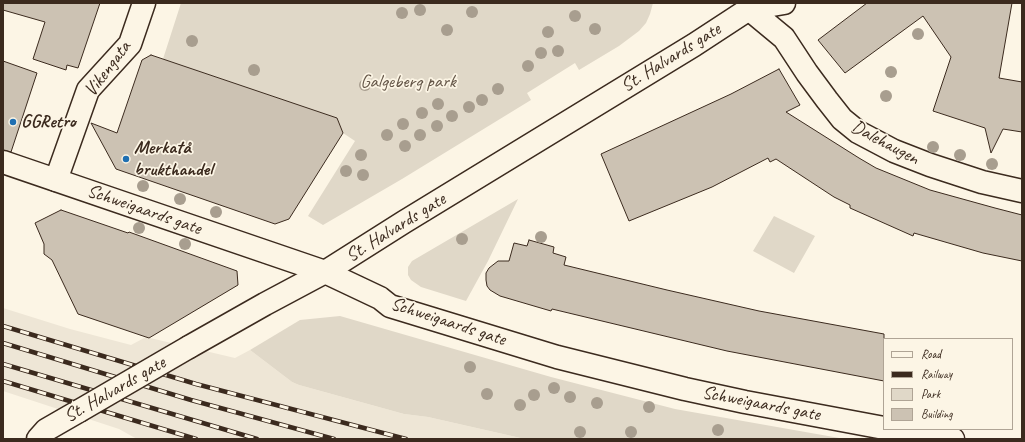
<!DOCTYPE html>
<meta charset="utf-8">
<style>
body{margin:0}
#map{position:relative;width:1025px;height:442px;overflow:hidden;background:#fcf5e5;font-family:Caveat,sans-serif}
canvas{display:block}
.frame{position:absolute;inset:0;border:4px solid #3b2a1e;pointer-events:none}
.legend{position:absolute;left:883px;top:338px;width:130px;height:92px;box-sizing:border-box;background:#fcf5e5;border:1px solid #afa495;margin:0;padding:5px 7px;list-style:none;font-size:12px;color:#3b2a1e}
.legend li{display:flex;align-items:center;gap:8px;height:20px}
.legend b{width:20px;border:1px solid #afa495}
</style>
<div id="map">
<canvas width="1025" height="442"></canvas>
<div class="frame"></div>
<ul class="legend">
<li><b style="height:5px;background:#fcf5e5"></b>Road</li>
<li><b style="height:5px;background:#3b2a1e"></b>Railway</li>
<li><b style="height:11px;background:#e0d8c8"></b>Park</li>
<li><b style="height:11px;background:#ccc2b3"></b>Building</li>
</ul>
</div>
<script>
const ctx = document.querySelector('canvas').getContext('2d');
ctx.lineJoin = 'round';
function fillPath(path, color) { ctx.fillStyle = color; ctx.fill(path, 'evenodd'); }
const shape = rows => new Path2D(rows.map(r => 'M' + r).join(''));
function stroke(path, color, width, dash) { ctx.strokeStyle = color; ctx.lineWidth = width; ctx.lineCap = dash ? 'butt' : 'round'; ctx.setLineDash(dash || []); ctx.stroke(path); }
function label(font, color, halo, rows, align = 'center') {
  ctx.font = font + ' Caveat,sans-serif'; ctx.lineWidth = 3.5; ctx.setLineDash([]); ctx.textBaseline = 'middle'; ctx.strokeStyle = halo; ctx.fillStyle = color; for (const [text, x, y, turn = 0] of rows) {
    ctx.save(); ctx.translate(x, y); ctx.rotate((+turn || 0) * Math.PI / 180); ctx.textAlign = isNaN(turn) ? turn : align; if (halo) ctx.strokeText(text, 0, 0); ctx.fillText(text, 0, 0); ctx.restore();
  }
}
fillPath(shape([
 [3,308,70,329,131,345,146,337,235,358,250,350,292,382,299,385,404,414,428,417,525,439,137,439,119,429,3,391]
]), '#eee6d6');
fillPath(shape([
 [181,3,653,3,650,14,646,23,639,31,619,46,579,70,575,63,527,93,531,100,402,179,323,225,308,216,355,141,343,133,337,118,163,59],
 [518,199,488,261,466,301,421,287,411,280,408,275,408,267,412,261],
 [774,216,815,236,794,273,753,251],
 [340,316,551,377,675,409,845,439,525,439,428,417,404,414,299,385,292,382,250,350,300,320]
]), '#e0d8c8');
const building = shape([
 [3,3,100,3,78,68,67,65,66,70,33,59,45,22,3,10,3,3],
 [867,3,1012,3,999,78,1022,82,1022,132,1003,129,991,153,985,128,933,111,951,57,923,16,845,73,818,40,867,3],
 [151,55,337,118,343,133,289,219,275,224,116,169,91,123,117,133,142,60,151,55],
 [3,61,37,73,11,152,3,150,3,61],
 [779,69,800,105,786,112,859,158,876,168,930,190,995,208,1022,215,1022,261,983,253,914,233,913,236,850,208,850,205,834,197,776,159,770,162,768,158,712,187,629,221,601,154,731,94,779,69],
 [61,210,128,233,129,232,237,271,238,285,149,338,78,314,52,260,44,254,44,244,35,223,61,210],
 [529,240,554,247,553,253,566,257,564,265,667,290,759,311,884,334,884,381,727,351,552,309,551,311,500,296,490,290,487,286,486,280,486,273,489,268,498,261,509,261,514,243,527,246,529,240]
]);
fillPath(building, '#ccc2b3');
stroke(building, '#3b2a1e', 1);
const street = shape([
 [749,9,784,38,807,73,827,100,842,119,858,132,894,151,930,165,982,182,1022,191],
 [749,9,784,3],
 [56,180,88,90,130,44,144,3],
 [325,272,380,298,390,306,557,357,685,389,745,402,884,428],
 [891,429,953,439]
]);
const secondary = shape([
 [3,162,325,272]
]);
const primary = shape([
 [189,347,265,304,325,272,404,222,694,45,749,9],
 [38,439,46,430,79,411]
]);
stroke(street, '#3b2a1e', 25);
stroke(secondary, '#3b2a1e', 25);
stroke(primary, '#3b2a1e', 25);
stroke(street, '#fcf5e5', 22);
stroke(secondary, '#fcf5e5', 22);
stroke(primary, '#fcf5e5', 22);
const rail = shape([
 [3,326,196,384,406,439],
 [3,343,191,400,334,439],
 [3,364,257,439],
 [3,381,196,439]
]);
stroke(rail, '#3b2a1e', 4.5);
stroke(rail, '#fcf5e5', 3, [9]);
const primaryBridge = shape([
 [79,411,189,347]
]);
stroke(primaryBridge, '#3b2a1e', 25, []);
stroke(primaryBridge, '#fcf5e5', 22);
ctx.fillStyle = '#a89e8f';
for (const [x, y] of [
 [420,10],
 [472,12],
 [402,13],
 [575,16],
 [595,29],
 [447,30],
 [548,32],
 [918,34],
 [192,41],
 [558,51],
 [541,53],
 [528,66],
 [254,70],
 [891,72],
 [365,85],
 [498,89],
 [886,96],
 [482,100],
 [438,104],
 [469,107],
 [422,113],
 [452,116],
 [403,124],
 [437,126],
 [387,135],
 [420,135],
 [405,146],
 [933,147],
 [361,155],
 [960,155],
 [992,164],
 [346,171],
 [363,175],
 [143,186],
 [180,199],
 [216,212],
 [139,228],
 [541,237],
 [462,239],
 [185,244],
 [470,367],
 [554,388],
 [487,394],
 [534,395],
 [570,397],
 [597,403],
 [520,405],
 [649,407],
 [718,430],
 [580,432],
 [631,432]
]) { ctx.beginPath(); ctx.arc(x, y, 6, 0, 2 * Math.PI); ctx.fill(); }
for (const [x, y, r, color] of [
 [13,122,4,"#1f6fb2"],
 [126,159,4,"#1f6fb2"]
]) { const dot = new Path2D(); dot.arc(x, y, r, 0, 2 * Math.PI); ctx.fillStyle = color; ctx.fill(dot); stroke(dot, '#fcf5e5', 1.5); }
label('19px', '#3b2a1e', '#fcf5e5', [
 ["St. Halvards gate",671,58,-32],
 ["Vikengata",108,69,-53],
 ["Dalehaugen",885,143,28],
 ["Schweigaards gate",144,210,19],
 ["St. Halvards gate",396,228,-32],
 ["Schweigaards gate",448,322,18],
 ["St. Halvards gate",115,390,-30],
 ["Schweigaards gate",761,404,11]
]);
label('19px', '#645648', '#fcf5e5', [
 ["Galgeberg park",408,82]
]);
label('bold 19px', '#3b2a1e', '#fcf5e5', [
 ["GGRetro",21,122],
 ["Merkatå",134,148],
 ["brukthandel",134,170]
], 'left');
</script>
